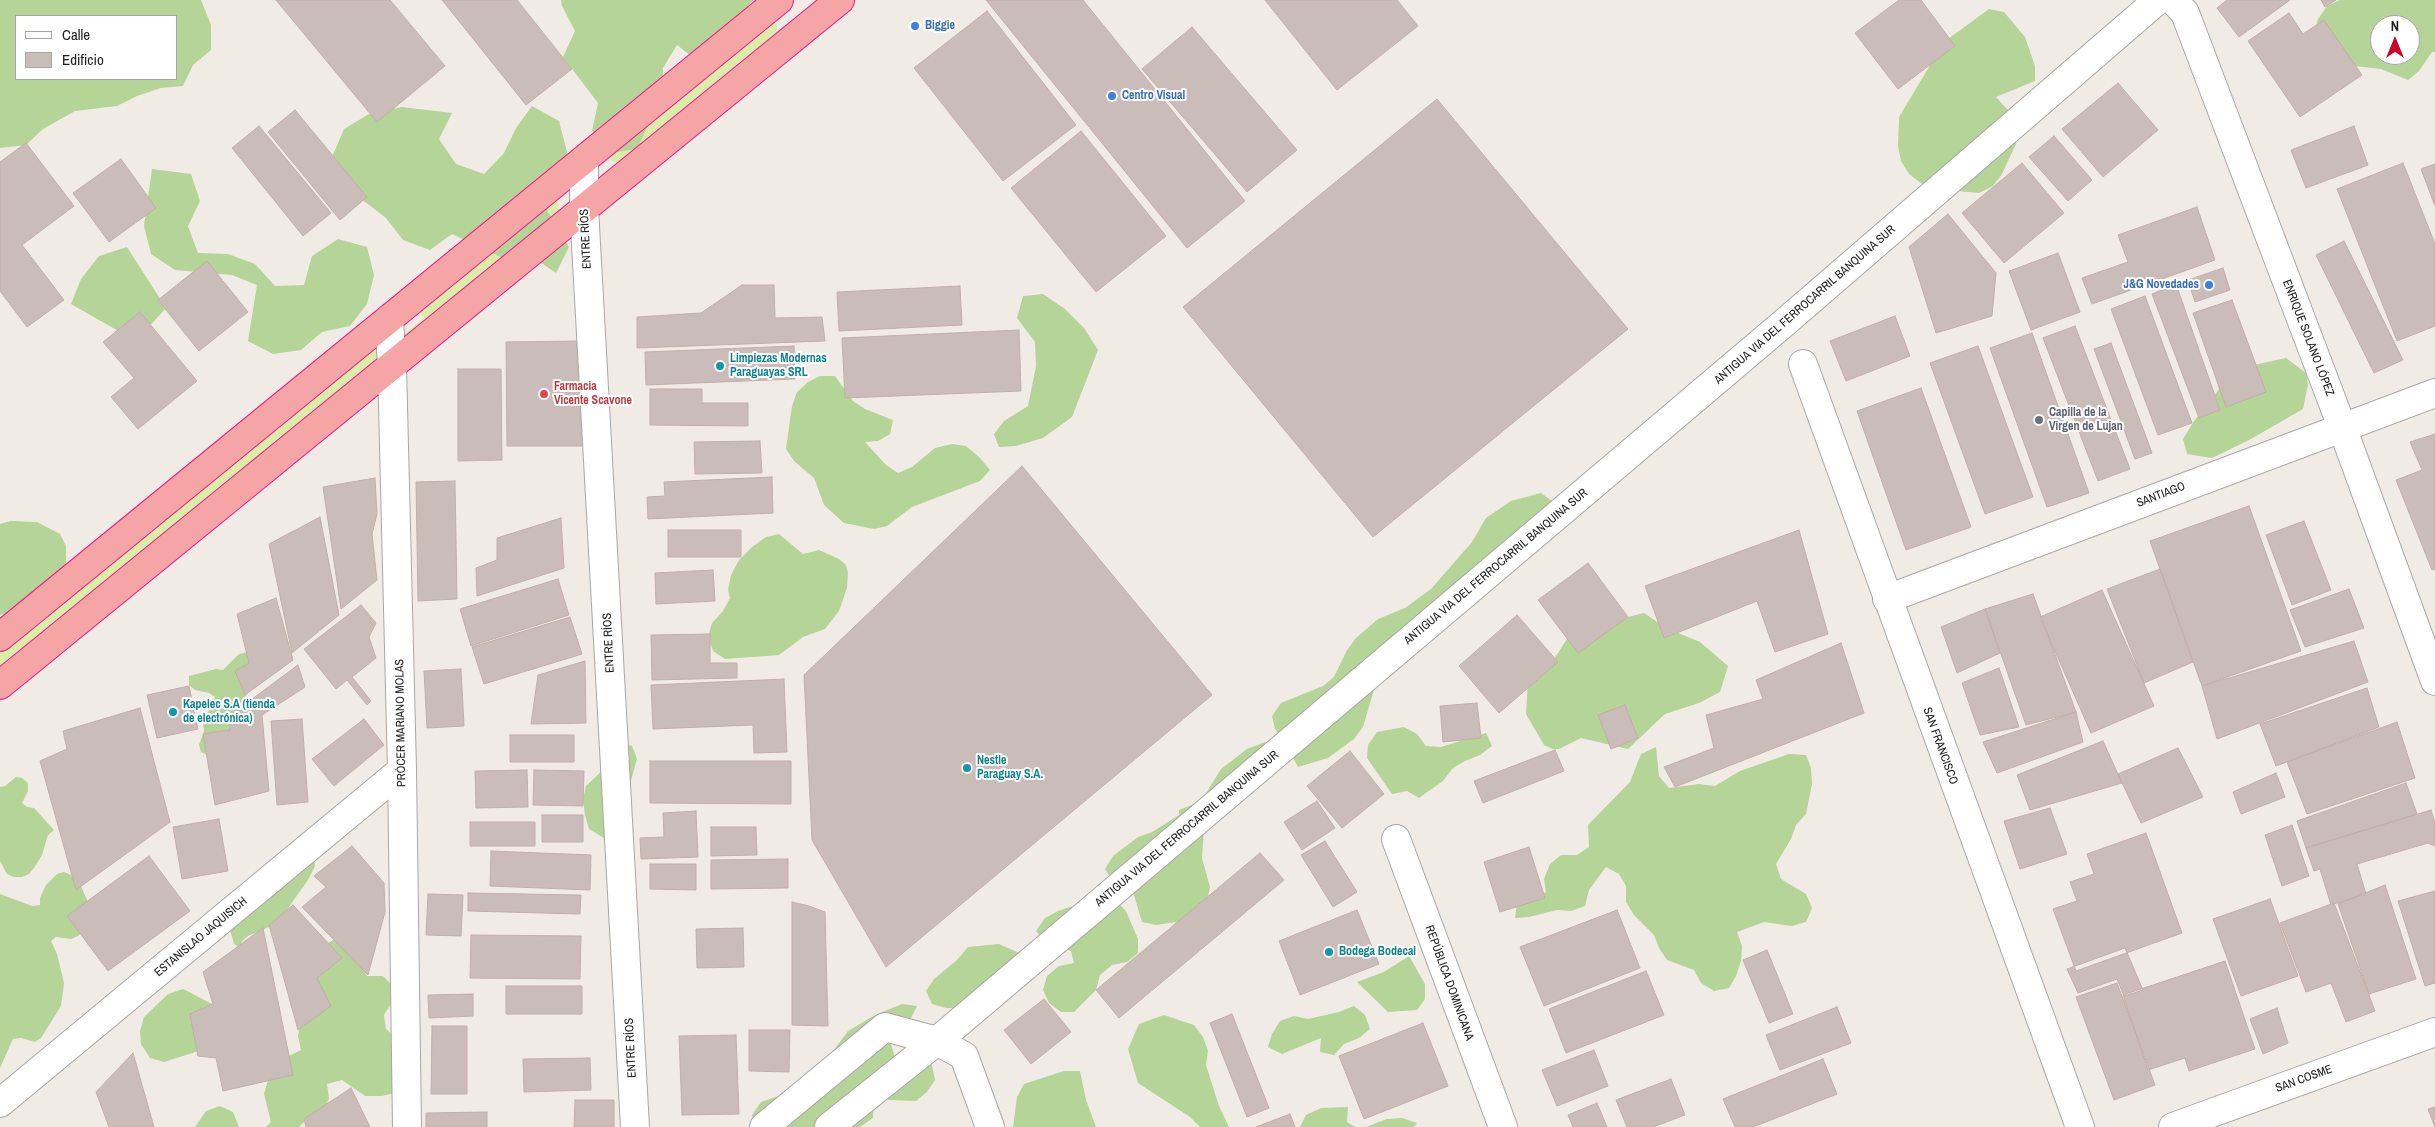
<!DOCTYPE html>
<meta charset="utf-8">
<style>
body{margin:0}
#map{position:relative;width:2435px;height:1127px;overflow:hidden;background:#f1ebe6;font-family:"Archivo Narrow",sans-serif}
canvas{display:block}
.legend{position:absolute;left:15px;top:15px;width:162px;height:65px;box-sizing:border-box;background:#fff;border:1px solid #a6a6a6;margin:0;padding:6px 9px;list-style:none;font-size:15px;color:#202020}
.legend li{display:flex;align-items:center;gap:10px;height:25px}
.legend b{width:25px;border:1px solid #a6a6a6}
.north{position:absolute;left:2370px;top:15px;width:50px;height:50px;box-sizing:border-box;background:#fff;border:1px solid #a6a6a6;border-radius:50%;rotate:0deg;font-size:14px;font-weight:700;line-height:20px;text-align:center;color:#202020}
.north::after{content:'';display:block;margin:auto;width:18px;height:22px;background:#d00028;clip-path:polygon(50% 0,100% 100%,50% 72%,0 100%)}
</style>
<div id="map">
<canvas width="2435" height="1127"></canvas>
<ul class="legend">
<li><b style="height:6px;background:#fff"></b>Calle</li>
<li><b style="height:14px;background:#cabcb9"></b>Edificio</li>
</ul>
<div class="north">N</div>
</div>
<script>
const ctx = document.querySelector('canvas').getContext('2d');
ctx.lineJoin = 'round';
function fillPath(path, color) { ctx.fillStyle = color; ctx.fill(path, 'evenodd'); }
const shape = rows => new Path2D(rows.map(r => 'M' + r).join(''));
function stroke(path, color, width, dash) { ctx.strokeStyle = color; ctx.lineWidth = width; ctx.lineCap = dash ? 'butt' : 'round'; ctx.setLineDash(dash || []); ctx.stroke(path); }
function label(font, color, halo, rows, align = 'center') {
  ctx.font = font + ' "Archivo Narrow",sans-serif'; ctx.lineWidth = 4; ctx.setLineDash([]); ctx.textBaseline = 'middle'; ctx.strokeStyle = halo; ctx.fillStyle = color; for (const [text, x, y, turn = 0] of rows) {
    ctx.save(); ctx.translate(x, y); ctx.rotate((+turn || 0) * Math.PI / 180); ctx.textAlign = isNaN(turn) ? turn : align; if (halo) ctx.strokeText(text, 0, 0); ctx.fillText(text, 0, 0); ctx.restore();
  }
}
fillPath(shape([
 [771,20,777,25,777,32,617,163,611,161,609,152],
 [558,197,559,210,0,667,0,647,375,341,384,351,424,318,417,309]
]), '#d9efa8');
fillPath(shape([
 [0,0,201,0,211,25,211,50,193,65,183,86,161,88,137,96,117,106,75,111,43,129,26,145,0,148],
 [16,16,176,16,176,79,16,79],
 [561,0,753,0,700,63,677,45,663,68,662,96,637,149,610,153,592,131,598,103,563,57,575,31,562,6],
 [2340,0,2435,0,2435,52,2432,52,2419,71,2408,80,2381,69,2337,64,2314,33,2318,19,2327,6],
 [2380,25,2410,25,2410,55,2380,55],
 [1989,9,2004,12,2025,37,2035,66,2035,81,1996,97,2016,119,2021,133,2002,174,1993,186,1979,193,1935,189,1922,184,1909,174,1901,161,1898,146,1899,117,1944,42],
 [532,106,559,121,567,152,562,179,539,197,569,247,556,273,534,258,503,258,452,234,430,250,403,240,386,218,342,184,332,157,344,129,369,114,402,107,452,113,439,139,456,164,484,174,504,153,516,128],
 [152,169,191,174,200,201,188,226,198,253,228,254,255,264,275,286,304,285,312,256,338,239,367,247,374,275,367,304,350,326,322,332,301,350,273,354,248,341,257,285,232,275,175,270,151,254,144,226],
 [127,247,166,308,147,329,120,332,71,304,81,279,99,256],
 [1043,294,1065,309,1084,328,1098,350,1072,417,1043,438,1016,446,999,447,994,434,1004,421,1028,406,1036,366,1035,342,1017,318,1023,296],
 [2286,358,2306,373,2308,385,2303,409,2251,439,2212,458,2187,454,2183,439,2194,421,2215,395,2231,370],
 [820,376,835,376,853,401,865,409,893,420,890,434,878,441,865,442,886,465,898,473,912,467,935,448,952,444,966,446,979,457,990,470,980,481,912,507,887,526,874,529,844,523,824,505,814,478,794,461,786,449,792,406,797,392,808,382],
 [1541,493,1552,501,1558,514,1376,683,1363,727,1354,739,1328,758,1298,767,1284,741,1275,729,1272,716,1281,703,1323,686,1334,677,1347,650,1356,638,1378,619,1405,608,1431,589,1472,542,1486,518,1511,501],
 [11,521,37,522,60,534,66,546,66,566,59,574,44,582,7,613,0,615,0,524],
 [779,534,803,554,819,550,839,559,846,565,848,573,847,588,839,611,825,629,803,637,779,655,725,659,713,651,708,637,712,623,723,611,730,598,728,590,731,575,739,560,752,547,766,537],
 [1644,613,1666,628,1700,642,1728,666,1720,692,1699,703,1665,714,1628,749,1581,738,1559,749,1553,749,1544,745,1526,714,1528,679,1551,664,1572,631],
 [247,652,254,656,245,698,249,722,207,755,201,752,199,745,204,731,203,723,215,697,209,693,195,690,189,685,189,676,216,669,223,670,239,654],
 [1404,727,1417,734,1426,746,1441,747,1486,733,1492,746,1480,755,1465,761,1453,768,1443,781,1419,798,1407,791,1392,794,1367,758,1368,745,1377,732],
 [604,734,632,746,637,759,629,787,630,816,634,831,629,844,614,844,589,829,585,815,583,799,586,786,607,766],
 [1265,742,1268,755,1204,829,1202,858,1210,887,1207,901,1184,921,1156,925,1142,922,1134,895,1125,885,1113,881,1105,869,1113,856,1138,837,1152,832,1179,815,1179,810,1194,804,1205,795,1221,769,1247,749],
 [1656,747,1659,776,1669,788,1699,784,1715,786,1740,771,1789,754,1806,755,1811,768,1812,784,1806,814,1796,825,1791,839,1776,864,1781,879,1806,894,1812,908,1806,922,1792,926,1764,922,1737,932,1742,946,1741,961,1736,976,1729,988,1714,991,1701,983,1694,970,1667,960,1659,948,1654,935,1634,915,1626,902,1626,886,1619,874,1606,867,1589,890,1585,906,1571,911,1557,910,1529,917,1515,918,1517,904,1546,892,1544,879,1550,864,1561,855,1577,855,1589,847,1588,825,1630,782,1641,754],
 [16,777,22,778,28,783,28,791,22,803,27,807,34,808,54,830,48,835,42,855,34,868,29,874,22,877,14,877,7,874,0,861,0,787,5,786],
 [314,859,315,866,308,880,281,918,269,927,248,936,242,941,240,948,234,944,230,930],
 [64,872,71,875,81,886,87,900,89,915,83,931,78,936,71,939,56,937,51,941,57,954,64,983,61,1006,41,1038,35,1042,21,1038,13,1039,0,1068,0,894,32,906,40,905,40,898,46,885,57,874],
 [1100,897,1115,900,1126,911,1138,939,1138,953,1127,962,1112,965,1100,975,1096,990,1074,1012,1061,1012,1049,1003,1043,990,1047,976,1059,966,1074,963,1071,951,1045,942,1036,931,1045,918,1058,911],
 [333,940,347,940,367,976,383,976,394,987,392,1002,384,1015,386,1029,397,1038,395,1093,382,1096,365,1096,342,1080,327,1084,329,1098,324,1112,311,1115,299,1127,266,1127,271,1122,264,1094,268,1080,289,1056,301,1050,298,1036,310,972,320,948],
 [999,944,1026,956,1033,968,1029,982,1002,987,960,1008,946,1008,932,1004,926,991,934,979,957,960,968,947],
 [1409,956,1425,984,1425,999,1417,1010,1388,1012,1357,982,1384,972],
 [183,989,216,1006,208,1048,164,1062,150,1058,141,1044,140,1031,144,1017,168,994],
 [902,1004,917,1006,911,1018,890,1040,894,1055,908,1051,923,1054,932,1066,935,1080,927,1092,916,1101,887,1100,874,1104,873,1118,860,1127,755,1127,752,1115,761,1102,808,1086,808,1074,831,1054,848,1031,875,1015],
 [1354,1006,1365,1015,1370,1029,1359,1038,1344,1044,1334,1055,1320,1052,1321,1038,1282,1054,1268,1047,1272,1034,1280,1021,1294,1016,1308,1019,1339,1012],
 [1164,1015,1194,1025,1203,1037,1208,1051,1206,1065,1219,1106,1229,1127,1200,1127,1190,1117,1138,1083,1128,1049,1139,1024],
 [1064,1071,1080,1071,1086,1100,1096,1127,1013,1127,1017,1097,1024,1084],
 [220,1106,233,1112,239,1127,195,1127,206,1111],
 [1348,1107,1347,1122,1355,1127,1300,1127,1306,1115,1321,1108],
 [1402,1118,1417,1123,1414,1127,1366,1127,1387,1119]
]), '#b5d497');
const building = shape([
 [276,0,390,0,445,66,377,122,276,0],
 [442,0,517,0,572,69,526,105,442,0],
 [986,0,1083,0,1245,201,1187,248,986,0],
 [1265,0,1397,0,1418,26,1337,90,1265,0],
 [1899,0,1921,0,1955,46,1898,89,1855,33,1899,0],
 [2227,0,2290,0,2239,37,2217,8,2227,0],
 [2321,0,2336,0,2325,7,2321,0],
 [987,11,1076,125,1003,181,914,68,987,11],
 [2289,13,2303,34,2324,20,2362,75,2300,117,2248,41,2289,13],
 [1192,27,1297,150,1247,192,1142,69,1192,27],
 [2118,83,2158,130,2103,177,2062,129,2118,83],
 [1437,99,1628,329,1373,537,1183,307,1437,99],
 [295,110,367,197,340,220,268,132,295,110],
 [259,126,331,213,303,236,232,148,259,126],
 [2354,126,2368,165,2306,188,2291,150,2354,126],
 [1081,131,1166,236,1096,292,1011,188,1081,131],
 [2054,136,2092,180,2068,201,2029,157,2054,136],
 [26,143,74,206,22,245,64,300,27,327,0,291,0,162,26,143],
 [121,159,156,208,109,242,73,193,121,159],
 [2022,163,2064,213,2004,263,1962,213,2022,163],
 [2403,163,2435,244,2435,326,2397,341,2337,189,2403,163],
 [2435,164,2435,206,2421,169,2435,164],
 [2197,207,2215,260,2092,304,2082,278,2128,262,2118,235,2197,207],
 [1948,214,1996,273,1992,316,1936,333,1909,247,1948,214],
 [2344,241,2403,360,2374,373,2316,255,2344,241],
 [2058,253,2080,312,2031,330,2009,271,2058,253],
 [207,261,248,312,199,351,158,300,207,261],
 [2223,268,2230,290,2195,302,2188,280,2223,268],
 [2176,284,2220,410,2199,418,2152,294,2176,284],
 [742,285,774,285,775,318,822,317,825,341,637,348,637,317,701,313,742,285],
 [960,286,962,325,839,331,837,292,960,286],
 [2145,296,2192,423,2158,435,2111,309,2145,296],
 [2232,300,2266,392,2226,407,2193,313,2232,300],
 [140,312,197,381,138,429,111,397,134,378,103,342,140,312],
 [1895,316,1910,356,1846,381,1830,341,1895,316],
 [2075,326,2130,469,2098,481,2043,338,2075,326],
 [1019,330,1021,391,845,398,842,338,1019,330],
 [2032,333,2089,493,2047,507,1990,348,2032,333],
 [579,341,583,446,507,446,506,342,579,341],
 [2111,343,2152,453,2135,459,2094,349,2111,343],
 [794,346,795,379,646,385,645,352,794,346],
 [1978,346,2033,497,1985,514,1930,363,1978,346],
 [458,369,501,369,502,460,458,461,458,369],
 [1921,388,1971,527,1906,550,1857,411,1921,388],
 [650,389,702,389,702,403,748,403,748,426,650,425,650,389],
 [2435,434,2435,569,2432,570,2396,480,2422,470,2410,442,2435,434],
 [760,441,762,473,695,474,694,442,760,441],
 [1022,466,1212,695,886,967,812,840,804,675,1022,466],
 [772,477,773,513,648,519,647,497,665,496,664,482,772,477],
 [375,478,377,514,372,534,377,580,341,609,323,487,375,478],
 [455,481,457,599,418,601,416,482,455,481],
 [2249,506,2301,651,2202,686,2150,541,2249,506],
 [320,517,339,615,292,653,269,544,320,517],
 [561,518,564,568,477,596,476,568,497,560,497,538,561,518],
 [2304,521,2331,590,2292,605,2266,535,2304,521],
 [668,530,741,530,741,557,668,557,668,530],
 [1799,530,1828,634,1775,652,1757,601,1664,638,1645,586,1799,530],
 [1588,563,1628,617,1578,653,1538,600,1588,563],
 [2160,569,2193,662,2144,683,2107,589,2160,569],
 [713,570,715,601,656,604,655,573,713,570],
 [558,579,569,615,471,646,460,609,558,579],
 [2349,589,2364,628,2305,647,2290,610,2349,589],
 [2102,590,2154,706,2091,733,2040,617,2102,590],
 [2033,594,2076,712,2026,725,1985,609,2033,594],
 [276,598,293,660,245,695,235,671,249,663,237,614,276,598],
 [361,605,376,623,369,637,376,658,352,677,371,701,367,705,347,680,336,689,304,649,361,605],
 [1985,609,2000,653,1957,673,1941,627,1985,609],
 [1517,615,1558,662,1499,713,1459,666,1517,615],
 [570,617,582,654,484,684,472,647,570,617],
 [710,634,710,663,737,663,737,678,652,680,651,635,710,634],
 [2354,641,2368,682,2217,739,2202,686,2354,641],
 [1841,643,1864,713,1675,787,1664,767,1714,748,1706,715,1763,699,1756,680,1841,643],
 [585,661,586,723,531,724,538,675,585,661],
 [298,665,305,687,262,715,269,791,215,805,203,734,230,730,232,714,298,665],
 [1999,668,2019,727,1980,735,1962,683,1999,668],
 [461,669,464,726,427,728,424,671,461,669],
 [784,679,787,752,754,753,753,725,653,729,651,685,784,679],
 [189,686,198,729,157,738,147,695,189,686],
 [2367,688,2379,727,2276,766,2260,724,2367,688],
 [1477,703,1481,738,1443,742,1440,706,1477,703],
 [1625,705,1638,738,1611,749,1598,715,1625,705],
 [140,708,170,822,76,890,40,761,67,749,63,731,140,708],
 [2076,712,2083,742,1997,773,1983,742,2076,712],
 [302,719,308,802,277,805,271,721,302,719],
 [364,719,384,745,334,786,312,759,364,719],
 [2397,722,2415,778,2307,814,2287,762,2397,722],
 [510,735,574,735,574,762,510,762,510,735],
 [2103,741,2122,783,2030,810,2017,775,2103,741],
 [2178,748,2203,797,2141,823,2118,774,2178,748],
 [1555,750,1564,771,1483,803,1474,781,1555,750],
 [1350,751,1384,794,1342,828,1307,786,1350,751],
 [650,761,791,761,791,804,650,803,650,761],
 [527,770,528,807,476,808,475,771,527,770],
 [534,770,584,771,583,806,533,805,534,770],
 [2276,773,2285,797,2241,814,2233,792,2276,773],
 [2406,783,2417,814,2306,848,2297,821,2406,783],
 [1317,801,1335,828,1302,850,1284,822,1317,801],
 [2050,808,2067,854,2020,869,2004,821,2050,808],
 [2431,810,2435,823,2435,846,2428,843,2357,864,2366,894,2331,905,2320,869,2314,871,2306,848,2431,810],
 [696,811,698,857,641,859,640,838,664,837,663,813,696,811],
 [542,815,583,815,583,842,542,842,542,815],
 [219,819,228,871,182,879,173,827,219,819],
 [470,822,535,822,535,846,470,846,470,822],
 [2292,825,2309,876,2282,886,2265,835,2292,825],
 [711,827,756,827,757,855,711,856,711,827],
 [2146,833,2182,933,2076,971,2053,909,2077,901,2070,882,2094,874,2087,854,2146,833],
 [1325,841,1357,892,1333,907,1301,855,1325,841],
 [352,846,384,883,385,912,368,975,302,907,326,887,314,876,352,846],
 [1529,847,1545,898,1500,912,1484,862,1529,847],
 [491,851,591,855,590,890,490,886,491,851],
 [1260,853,1284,880,1119,1018,1096,990,1260,853],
 [149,856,190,911,108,971,67,916,149,856],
 [788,859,788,888,711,889,711,860,788,859],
 [650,864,696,864,696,890,650,889,650,864],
 [2385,885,2416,979,2369,994,2338,904,2385,885],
 [2435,891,2435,983,2425,986,2398,901,2435,891],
 [468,893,581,895,580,914,468,911,468,893],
 [428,894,463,895,461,936,426,935,428,894],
 [2270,899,2298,976,2241,996,2213,919,2270,899],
 [792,902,809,906,825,912,828,1026,792,1025,792,902],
 [2334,903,2375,1011,2346,1022,2331,983,2306,992,2280,923,2334,903],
 [293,905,342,958,317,978,331,1006,298,1030,269,925,293,905],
 [1357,910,1379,964,1300,995,1279,941,1357,910],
 [1617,910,1640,968,1544,1006,1520,947,1617,910],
 [263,928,293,1075,223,1091,216,1058,198,1056,190,1014,213,1004,203,972,263,928],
 [743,928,744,967,697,968,696,929,743,928],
 [471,935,581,936,580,979,470,978,471,935],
 [2125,948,2143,990,2124,996,2117,979,2078,993,2067,969,2125,948],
 [1767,950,1793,1014,1769,1023,1743,960,1767,950],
 [2225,961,2255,1049,2189,1071,2185,1058,2148,1070,2123,995,2225,961],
 [1646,971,1664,1015,1566,1053,1549,1009,1646,971],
 [2117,983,2155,1085,2114,1100,2076,997,2117,983],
 [506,986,582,986,582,1014,506,1014,506,986],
 [473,994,473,1016,429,1018,428,995,473,994],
 [1044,999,1071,1032,1031,1064,1004,1030,1044,999],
 [1837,1007,1851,1043,1780,1070,1766,1035,1837,1007],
 [2277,1008,2288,1043,2263,1054,2250,1019,2277,1008],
 [1232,1014,1269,1108,1247,1117,1210,1023,1232,1014],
 [1423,1023,1448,1086,1364,1119,1339,1056,1423,1023],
 [432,1026,467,1026,467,1094,431,1094,432,1026],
 [749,1030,790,1030,789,1072,749,1071,749,1030],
 [736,1035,739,1114,682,1115,679,1036,736,1035],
 [1594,1050,1608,1086,1557,1106,1542,1070,1594,1050],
 [133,1053,154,1127,109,1127,96,1092,133,1053],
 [590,1058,591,1090,524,1092,523,1059,590,1058],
 [1823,1059,1837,1094,1753,1127,1735,1127,1723,1099,1823,1059],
 [1671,1079,1685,1115,1653,1127,1627,1127,1616,1100,1671,1079],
 [351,1088,370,1127,306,1127,304,1119,351,1088],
 [575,1100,614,1100,614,1127,574,1127,575,1100],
 [1597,1103,1607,1127,1573,1127,1568,1115,1597,1103],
 [2435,1107,2435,1127,2428,1109,2435,1107],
 [487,1112,487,1127,426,1127,426,1113,487,1112],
 [1290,1114,1295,1127,1256,1127,1290,1114]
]);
fillPath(building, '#cabcb9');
stroke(building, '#c4aea7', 1);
const minor = shape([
 [2173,0,2185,13,2342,427,2435,681],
 [584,160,584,208,635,1127],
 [389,319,392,365,402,770,407,1127],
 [1803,364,2080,1127],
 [1887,599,2435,393],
 [1396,839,1503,1127],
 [0,1103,402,770],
 [764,1127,885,1027,937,1041,964,1056,990,1127],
 [829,1127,937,1041,1784,323,2158,0],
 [2173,1127,2435,1032]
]);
const trunk = shape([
 [0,637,779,0],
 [0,685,840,0]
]);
stroke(minor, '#a7a7a7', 30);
stroke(trunk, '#e91989', 30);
stroke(minor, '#fff', 28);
stroke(trunk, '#f6a5a6', 28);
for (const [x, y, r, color] of [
 [915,26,5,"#3f7fe0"],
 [1112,96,5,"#3f7fe0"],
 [2209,285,5,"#3f7fe0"],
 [720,366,5,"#0f9aa8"],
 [544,394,5,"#e0444e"],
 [2039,420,5,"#6b7280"],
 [173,712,5,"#0f9aa8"],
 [967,768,5,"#0f9aa8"],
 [1329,952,5,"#0f9aa8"]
]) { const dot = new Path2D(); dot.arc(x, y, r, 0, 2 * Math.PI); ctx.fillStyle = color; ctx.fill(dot); stroke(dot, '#fff', 2); }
label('bold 12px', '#366cbe', '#fff', [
 ["Biggie",925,26],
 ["Centro Visual",1122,96],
 ["J&G Novedades",2199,285,"right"]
], 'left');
label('12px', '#202020', '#fff', [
 ["ENTRE RÍOS",586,239,-93],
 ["ANTIGUA VIA DEL FERROCARRIL BANQUINA SUR",1805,305,-41],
 ["ENRIQUE SOLANO LÓPEZ",2308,338,69],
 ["SANTIAGO",2161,495,-21],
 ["ANTIGUA VIA DEL FERROCARRIL BANQUINA SUR",1496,567,-40],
 ["ENTRE RÍOS",609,643,-93],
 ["PRÓCER MARIANO MOLAS",401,723,-91],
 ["SAN FRANCISCO",1940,746,70],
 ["ANTIGUA VIA DEL FERROCARRIL BANQUINA SUR",1187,829,-40],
 ["ESTANISLAO JAQUISICH",201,937,-40],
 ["REPÚBLICA DOMINICANA",1449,983,70],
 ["ENTRE RÍOS",631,1048,-93],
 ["SAN COSME",2304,1079,-20]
]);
label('bold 12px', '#0d838f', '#fff', [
 ["Limpiezas Modernas",730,359],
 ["Paraguayas SRL",730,373],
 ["Kapelec S.A (tienda",183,705],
 ["de electrónica)",183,719],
 ["Nestle",977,761],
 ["Paraguay S.A.",977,775],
 ["Bodega Bodecal",1339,952]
], 'left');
label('bold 12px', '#be3a42', '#fff', [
 ["Farmacia",554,387],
 ["Vicente Scavone",554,401]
], 'left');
label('bold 12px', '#5b616d', '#fff', [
 ["Capilla de la",2049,413],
 ["Virgen de Lujan",2049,427]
], 'left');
</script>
